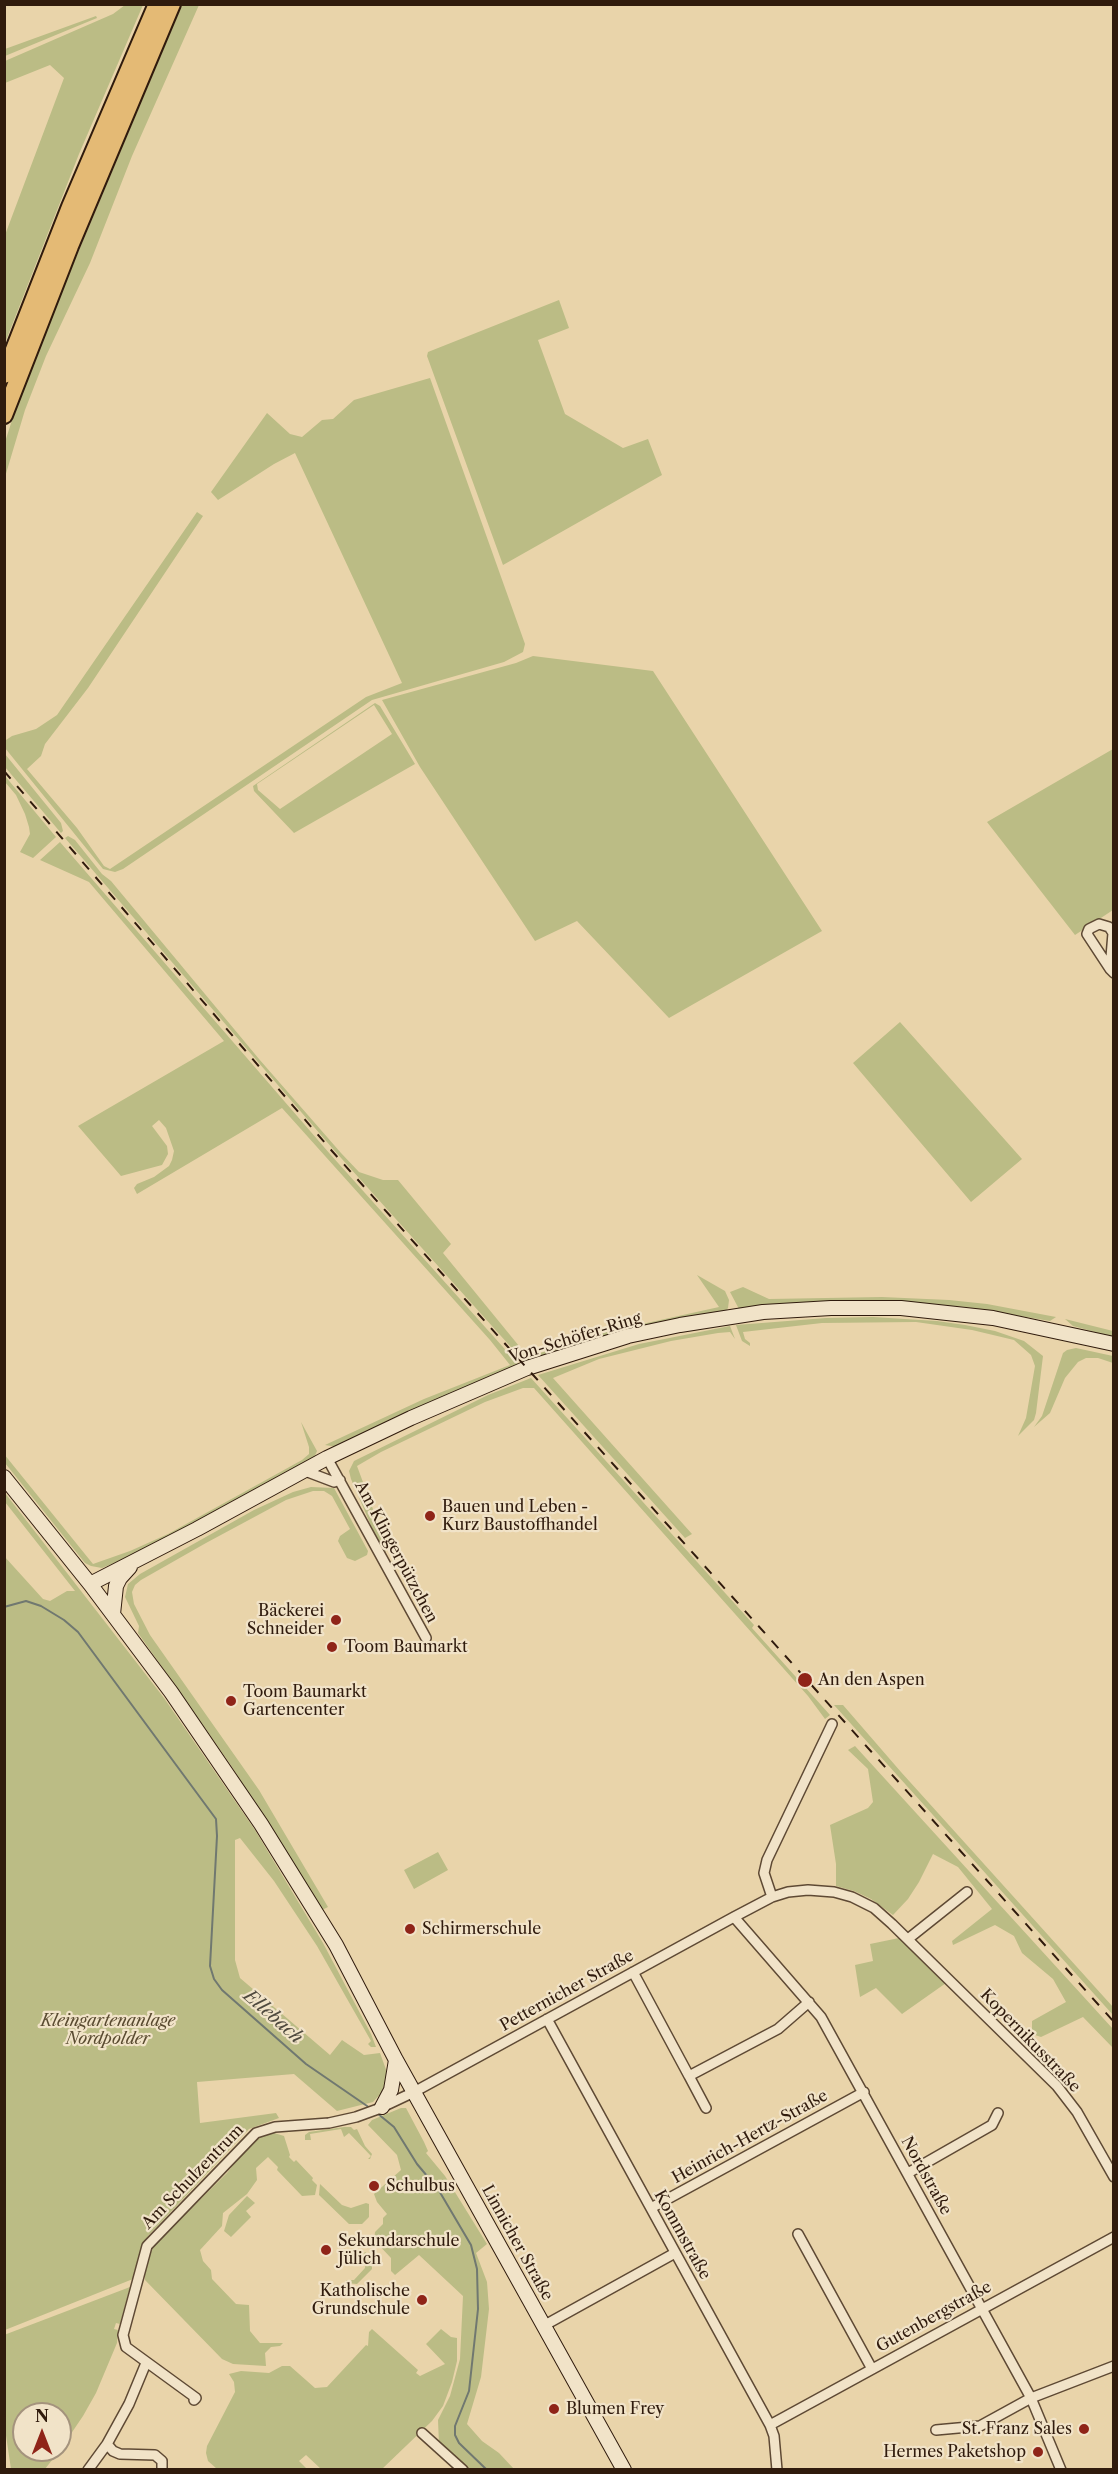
<!DOCTYPE html>
<meta charset="utf-8">
<style>
body{margin:0}
#map{position:relative;width:1118px;height:2474px;overflow:hidden;background:#e9d4aa;font-family:"Libre Caslon Text",serif}
canvas{display:block}
.frame{position:absolute;inset:0;border:6px solid #301b0d;pointer-events:none}
.north{position:absolute;left:12px;top:2402px;width:60px;height:60px;box-sizing:border-box;background:#f1e3c8;border:2px solid #a4937d;border-radius:50%;rotate:0deg;font-size:16px;font-weight:700;line-height:24px;text-align:center;color:#301b0d}
.north::after{content:'';display:block;margin:auto;width:21px;height:27px;background:#8f2418;clip-path:polygon(50% 0,100% 100%,50% 72%,0 100%)}
</style>
<div id="map">
<canvas width="1118" height="2474"></canvas>
<div class="frame"></div>
<div class="north">N</div>
</div>
<script>
const ctx = document.querySelector('canvas').getContext('2d');
ctx.lineJoin = 'round';
function fillPath(path, color) { ctx.fillStyle = color; ctx.fill(path, 'evenodd'); }
const shape = rows => new Path2D(rows.map(r => 'M' + r).join(''));
function stroke(path, color, width, dash) { ctx.strokeStyle = color; ctx.lineWidth = width; ctx.lineCap = dash ? 'butt' : 'round'; ctx.setLineDash(dash || []); ctx.stroke(path); }
function label(font, color, halo, rows, align = 'center') {
  ctx.font = font + ' "Libre Caslon Text",serif'; ctx.lineWidth = 4.5; ctx.setLineDash([]); ctx.textBaseline = 'middle'; ctx.strokeStyle = halo; ctx.fillStyle = color; for (const [text, x, y, turn = 0] of rows) {
    ctx.save(); ctx.translate(x, y); ctx.rotate((+turn || 0) * Math.PI / 180); ctx.textAlign = isNaN(turn) ? turn : align; if (halo) ctx.strokeText(text, 0, 0); ctx.fillText(text, 0, 0); ctx.restore();
  }
}
fillPath(shape([
 [125,5,143,5,79,154,5,343,5,235,64,78,50,65,5,83,5,61,113,14],
 [182,5,199,5,132,156,90,263,46,356,25,410,5,477,5,442,14,414,64,286],
 [96,16,97,18,5,56,5,49],
 [559,300,569,328,538,340,565,414,623,448,648,439,662,475,503,565,427,356,428,352],
 [430,378,525,644,523,652,504,662,372,700,123,869,115,872,103,869,5,748,6,740,12,736,36,729,57,715,197,512,203,516,88,688,45,744,41,756,27,769,77,828,104,866,110,869,366,697,402,683,295,453,274,464,218,500,211,492,267,413,290,434,302,437,322,420,333,419,354,400],
 [533,656,653,671,822,931,669,1018,577,921,535,941,420,767,382,700,516,663],
 [375,703,380,706,415,764,294,833,254,791,253,786],
 [374,705,392,734,280,809,258,790,257,784],
 [1113,749,1113,910,1075,935,987,822],
 [5,754,61,823,63,831,61,833,5,767],
 [5,776,56,837,33,858,20,852,30,834,29,827,25,814,16,795,5,782],
 [68,836,75,840,102,874,111,881,259,1059,341,1153,359,1172,383,1180,398,1180,451,1244,443,1253,528,1357,597,1334,719,1307,697,1275,725,1291,729,1300,728,1308,725,1312,527,1365,333,1149,65,838],
 [60,842,330,1154,520,1366,395,1417,337,1447,325,1445,424,1399,510,1365,490,1340,282,1108,137,1194,134,1188,137,1184,154,1177,169,1166,172,1160,174,1151,166,1128,159,1120,152,1126,167,1146,168,1154,162,1165,121,1176,78,1126,224,1041,89,882,40,860],
 [900,1022,1022,1159,971,1202,853,1063],
 [743,1287,769,1299,882,1297,949,1300,987,1304,1056,1317,1050,1321,966,1307,887,1302,811,1303,739,1309,730,1292],
 [873,1317,937,1321,965,1325,995,1331,1024,1341,1043,1356,1036,1413,1034,1420,1018,1436,1026,1418,1035,1366,1031,1355,1014,1340,972,1330,916,1322,822,1323,743,1332,745,1339,750,1343,750,1346,742,1341,736,1325,826,1318],
 [1065,1319,1113,1331,1113,1337,1073,1326],
 [730,1326,735,1339,730,1332,718,1333,671,1341,599,1359,553,1378,692,1534,685,1538,538,1375,639,1344],
 [1076,1348,1113,1356,1113,1363,1098,1358,1086,1358,1078,1362,1065,1378,1050,1413,1034,1427,1042,1416,1063,1353,1067,1350],
 [531,1378,754,1625,752,1628,830,1715,825,1719,808,1696,534,1388,523,1388,485,1402,381,1452,357,1466,387,1547,384,1556,351,1479,349,1471,354,1461,488,1395],
 [301,1422,317,1451,314,1458,134,1555,102,1568,91,1566,85,1563,5,1463,4,1454,93,1564,130,1551,168,1534,302,1460,309,1454,309,1447],
 [311,1487,334,1488,368,1551,367,1555,355,1561,347,1558,338,1541,340,1536,350,1529,332,1496,324,1491,313,1491,286,1500,206,1543,141,1580,135,1585,132,1592,134,1604,150,1635,259,1790,328,1907,322,1910,230,1764,138,1633,139,1626,125,1597,128,1584,140,1574,254,1510,293,1492],
 [5,1493,164,1698,255,1830,323,1943,371,2034,376,2047,371,2047,368,2044,371,2041,317,1946,274,1881,240,1838,235,1840,235,1960,240,1978,330,2055,342,2040,364,2055,380,2053,388,2075,385,2089,373,2102,337,2111,294,2074,197,2082,200,2123,276,2113,279,2118,249,2129,148,2236,138,2277,5,2330,4,1556,43,1599,50,1601,67,1591,75,1591,5,1502],
 [843,1705,901,1772,1113,2007,1113,2015,834,1705],
 [855,1746,1113,2029,1113,2048,1083,2017,1041,2037,1032,2034,1032,2021,1066,2002,1053,1979,1022,1953,1014,1936,995,1925,953,1945,952,1941,992,1909,958,1867,933,1854,919,1882,908,1899,893,1915,871,1899,854,1891,836,1886,836,1864,830,1825,868,1808,873,1802,868,1769,848,1750],
 [438,1852,448,1870,414,1889,404,1870],
 [899,1938,946,1983,902,2014,876,1988,860,1997,855,1965,873,1961,870,1944],
 [401,2108,406,2108,424,2142,428,2151,426,2153,445,2176,487,2244,476,2253,487,2282,489,2309,481,2377,467,2424,482,2441,499,2453,514,2469,467,2469,439,2444,438,2420,450,2396,460,2359,463,2296,419,2255,395,2275,391,2271,391,2258,374,2240,375,2232,383,2224,383,2218,387,2214,377,2202,374,2194,401,2170,397,2155,368,2125,372,2120],
 [344,2127,351,2127,354,2130,357,2129,365,2146,372,2154,370,2159,368,2159,371,2156,349,2133,344,2137,341,2129,310,2134,311,2140,305,2140,305,2135,309,2132],
 [274,2133,284,2136,290,2155,289,2157,294,2162,296,2160,313,2178,312,2180,317,2185,315,2195,302,2196,277,2170,278,2167,268,2157,256,2168,257,2180,247,2194,223,2213,222,2226,200,2250,203,2261,211,2270,212,2279,236,2304,249,2305,250,2331,260,2343,283,2343,280,2346,271,2347,265,2353,266,2366,233,2364,222,2359,145,2280,145,2268,150,2251,156,2243,227,2173,248,2146,263,2135],
 [320,2184,342,2205,351,2208,366,2203,369,2204,369,2217,362,2224,349,2224,319,2195],
 [247,2196,255,2203,246,2211,251,2217,231,2237,224,2231,229,2215],
 [365,2252,372,2257,372,2269,357,2284,346,2283,346,2280,354,2280,365,2268,366,2259,362,2256],
 [130,2287,120,2324,116,2323,114,2329,118,2330,117,2343,96,2393,83,2416,60,2450,60,2414,24,2414,24,2450,60,2450,45,2469,11,2469,4,2422,4,2335],
 [372,2329,418,2370,416,2373,420,2376,445,2364,426,2344,441,2329,451,2337,457,2338,457,2361,452,2382,443,2406,432,2421,382,2469,321,2469,306,2455,299,2461,307,2469,217,2469,208,2461,206,2453,207,2446,235,2392,234,2382,229,2374,241,2371,269,2373,282,2366,290,2366,315,2388,327,2387,366,2345,368,2346,369,2332]
]), '#bbbc85');
stroke(shape([
 [4,1607,26,1601,41,1606,64,1620,78,1632,216,1819,217,1836,210,1966,214,1979,222,1990,306,2064,370,2108],
 [377,2113,394,2127,417,2164,438,2189,471,2245,477,2269,478,2309,469,2391,455,2426,455,2435,459,2443,487,2470]
]), '#707870', 2);
const street = shape([
 [1110,969,1113,933,1109,927,1099,924,1089,929,1087,934,1110,969,1114,973],
 [327,1458,426,1638],
 [305,1471,334,1482,340,1480],
 [772,1897,764,1873,767,1860,832,1724],
 [734,1917,821,2017,1031,2398,1061,2470],
 [908,1939,967,1892],
 [633,1972,689,2076,778,2029,809,2002],
 [547,2019,770,2425,774,2436,777,2470],
 [689,2076,706,2108],
 [908,2173,992,2125,998,2113],
 [651,2208,864,2092],
 [798,2234,872,2369],
 [545,2325,675,2253],
 [194,2400,196,2398,126,2347,123,2335,147,2246,256,2133,275,2127,329,2123,356,2117,378,2109,414,2092,734,1917,772,1897,788,1892,808,1890,834,1892,852,1897,874,1908,892,1924,1057,2086,1077,2112,1114,2177],
 [770,2425,1114,2237],
 [936,2430,980,2426,1031,2398,1114,2366],
 [422,2433,463,2470],
 [107,2444,113,2451,120,2454,155,2455,162,2461,162,2470],
 [88,2470,107,2444,129,2404,146,2363]
]);
const secondary = shape([
 [4,1477,90,1584,171,1692,261,1824,336,1945,396,2060,624,2470],
 [90,1584,197,1529,327,1458,411,1418,527,1368,628,1336,680,1325,763,1312,831,1308,901,1308,993,1318,1114,1344],
 [113,1614,116,1586,120,1578,130,1567],
 [382,2107,391,2090,396,2060]
]);
const highway = shape([
 [4,375,70,207,157,4],
 [4,415,70,246,172,4]
]);
stroke(street, '#5e4934', 12);
stroke(secondary, '#301b0d', 16);
stroke(highway, '#301b0d', 20);
stroke(street, '#f1e3c8', 9);
stroke(secondary, '#f1e3c8', 14);
stroke(highway, '#e4ba75', 16);
stroke(shape([
 [4,771,332,1151,1114,2022]
]), '#301b0d', 2, [10, 10]);
for (const [x, y, r, color] of [
 [430,1516,6,"#8f2418"],
 [336,1620,6,"#8f2418"],
 [332,1647,6,"#8f2418"],
 [805,1680,8,"#8f2418"],
 [231,1701,6,"#8f2418"],
 [410,1929,6,"#8f2418"],
 [374,2186,6,"#8f2418"],
 [326,2250,6,"#8f2418"],
 [422,2300,6,"#8f2418"],
 [554,2409,6,"#8f2418"],
 [1084,2429,6,"#8f2418"],
 [1038,2452,6,"#8f2418"]
]) { const dot = new Path2D(); dot.arc(x, y, r, 0, 2 * Math.PI); ctx.fillStyle = color; ctx.fill(dot); stroke(dot, '#f1e3c8', 2); }
label('16px', '#301b0d', '#f1e3c8', [
 ["Von-Schöfer-Ring",575,1338,-17],
 ["Am Klingerpützchen",396,1552,62],
 ["Petternicher Straße",567,1991,-29],
 ["Kopernikusstraße",1030,2041,46],
 ["Heinrich-Hertz-Straße",750,2137,-29],
 ["Nordstraße",926,2176,61],
 ["Am Schulzentrum",193,2177,-46],
 ["Kommstraße",682,2235,61],
 ["Linnicher Straße",517,2243,61],
 ["Gutenbergstraße",934,2317,-29]
]);
label('16px', '#301b0d', '#f1e3c8', [
 ["Bauen und Leben -",442,1507],
 ["Kurz Baustoffhandel",442,1525],
 ["Bäckerei",324,1611,"right"],
 ["Schneider",324,1629,"right"],
 ["Toom Baumarkt",344,1647],
 ["An den Aspen",818,1680],
 ["Toom Baumarkt",243,1692],
 ["Gartencenter",243,1710],
 ["Schirmerschule",422,1929],
 ["Schulbus",386,2186],
 ["Sekundarschule",338,2241],
 ["Jülich",338,2259],
 ["Katholische",410,2291,"right"],
 ["Grundschule",410,2309,"right"],
 ["Blumen Frey",566,2409],
 ["St. Franz Sales",1072,2429,"right"],
 ["Hermes Paketshop",1026,2452,"right"]
], 'left');
label('italic 16px', '#5a4b31', '#f1e3c8', [
 ["Kleingartenanlage",108,2021],
 ["Nordpolder",108,2039]
]);
label('italic 18px', '#504a3f', '#f1e3c8', [
 ["Ellebach",273,2017,41]
]);
</script>
